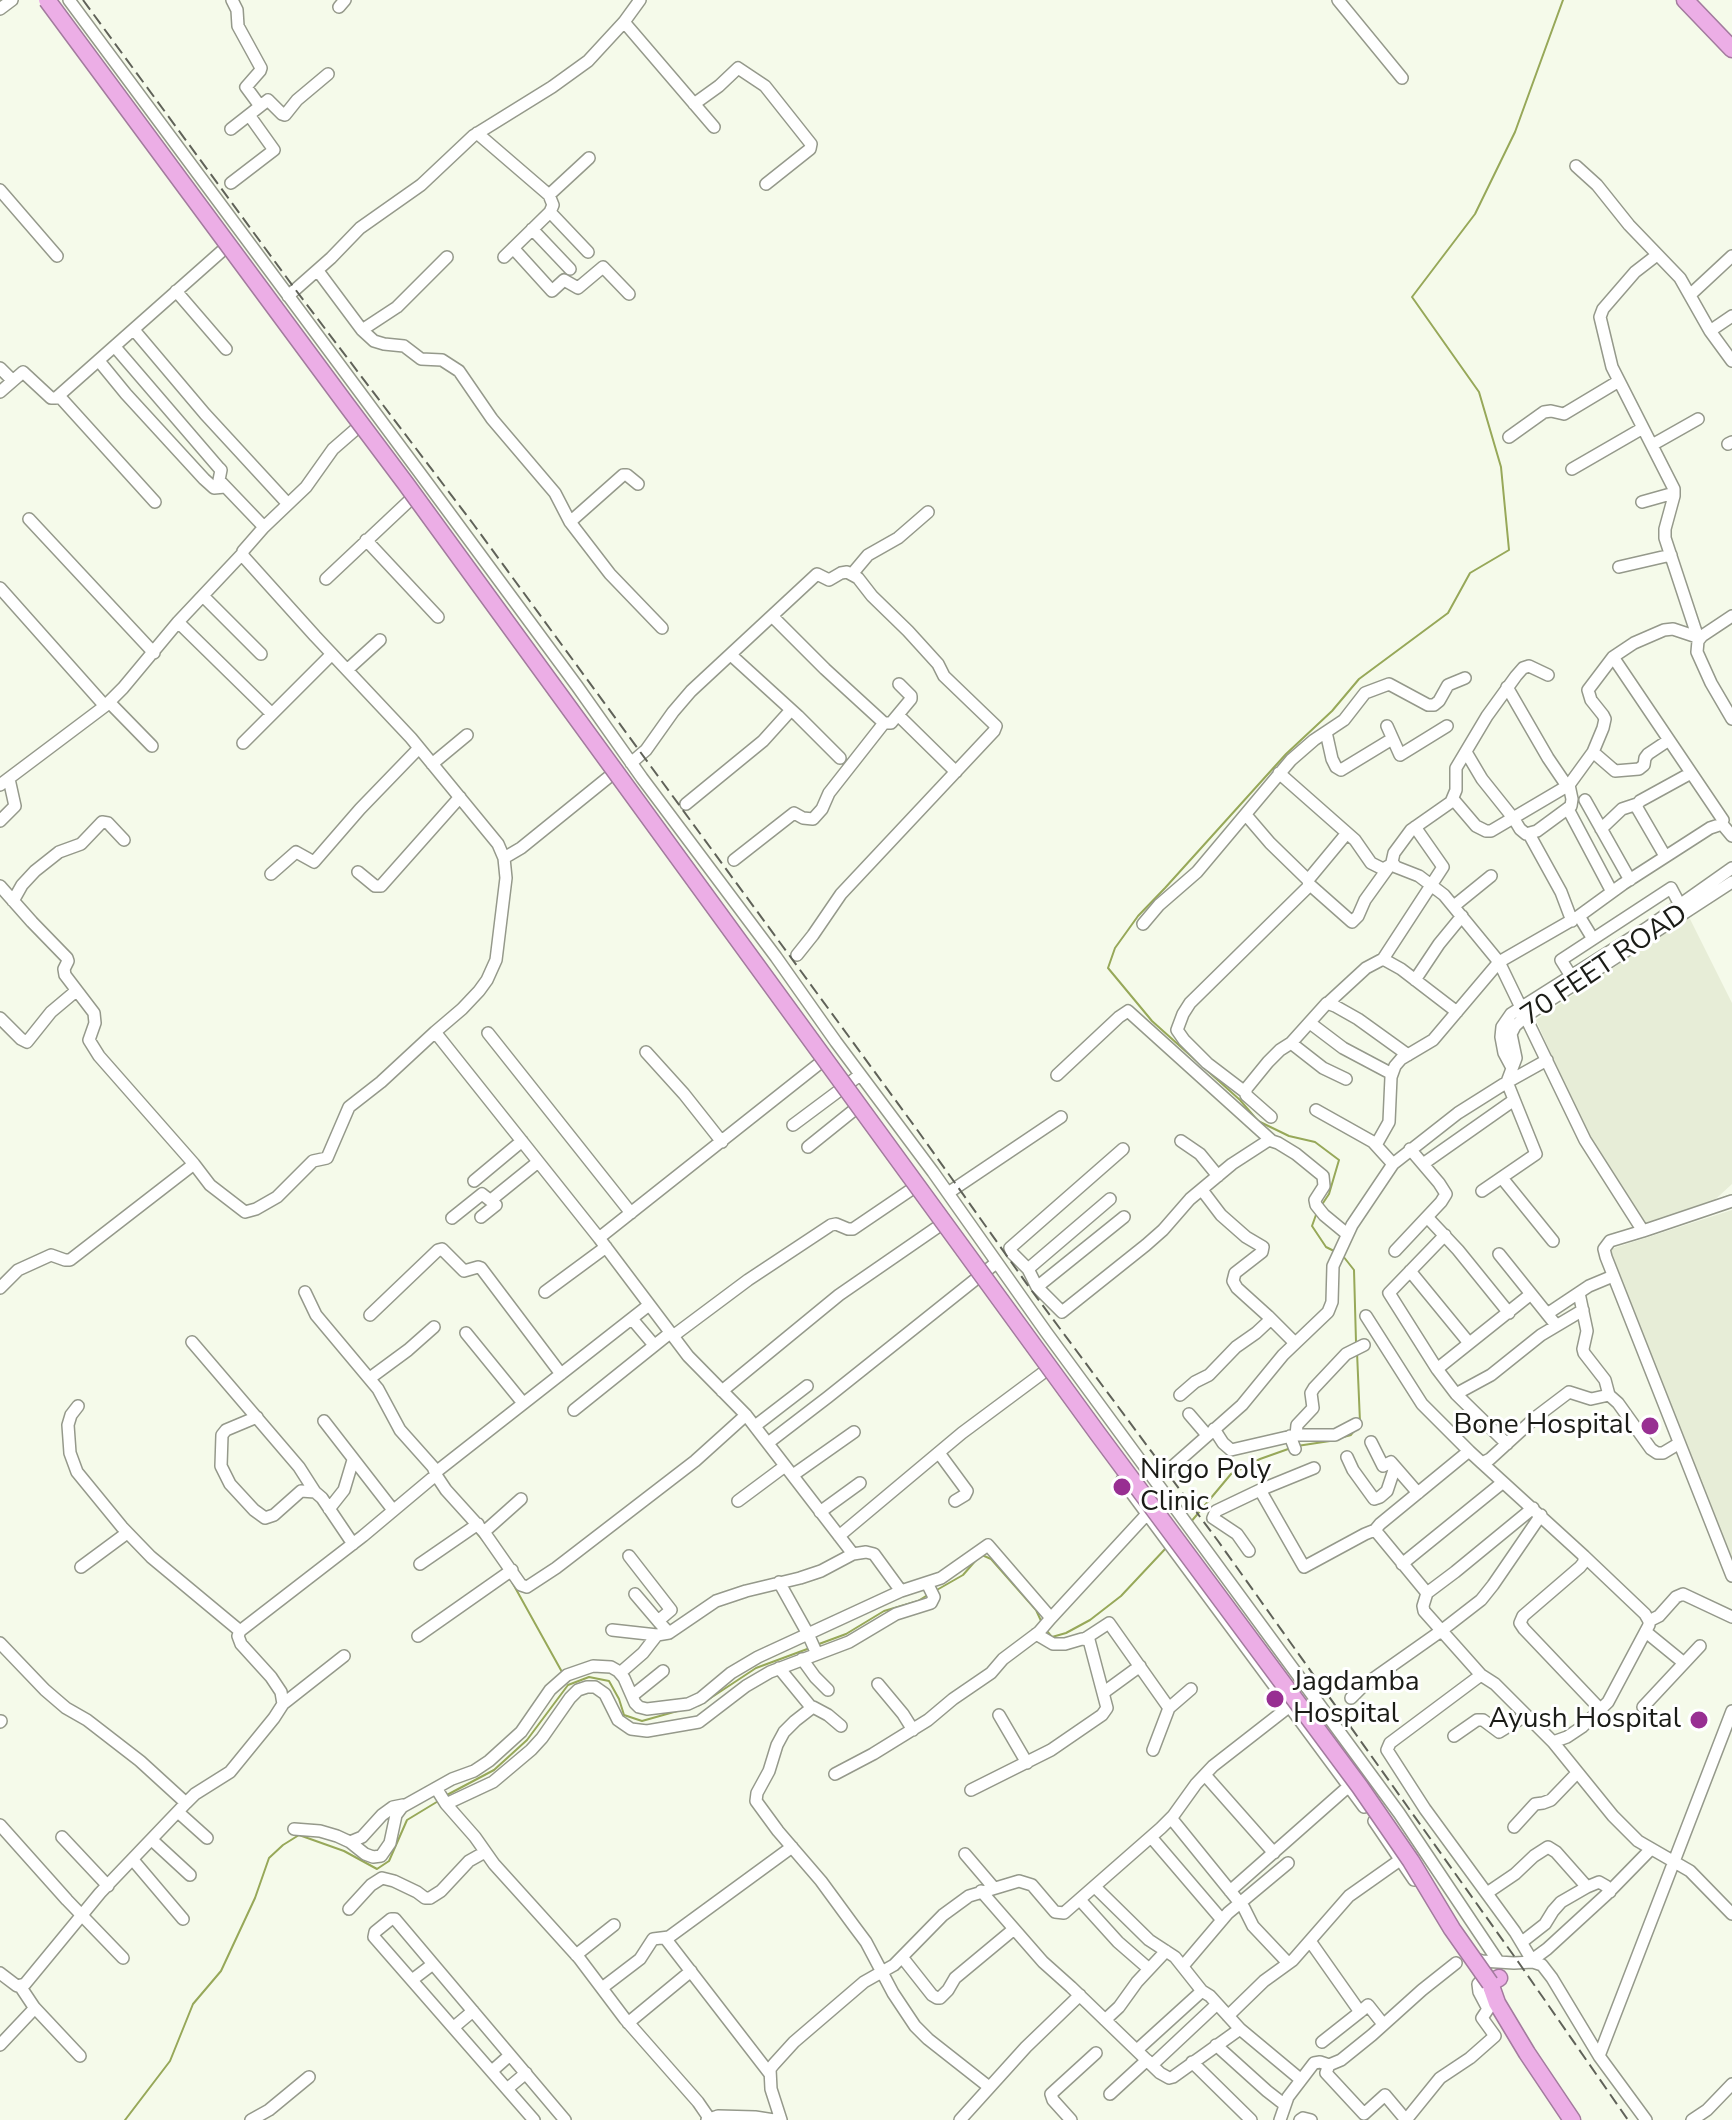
<!DOCTYPE html>
<style>
body{margin:0}
canvas{display:block;background:#f5faea}
</style>
<canvas width="1732" height="2120"></canvas>
<script>
const ctx = document.querySelector('canvas').getContext('2d');
ctx.lineJoin = 'round';
function fillPath(path, color) { ctx.fillStyle = color; ctx.fill(path, 'evenodd'); }
const shape = rows => new Path2D(rows.map(r => 'M' + r).join(''));
function stroke(path, color, width, dash) { ctx.strokeStyle = color; ctx.lineWidth = width; ctx.lineCap = dash ? 'butt' : 'round'; ctx.setLineDash(dash || []); ctx.stroke(path); }
function label(font, color, halo, rows, align = 'center') {
  ctx.font = font + ' "Nunito Sans",sans-serif'; ctx.lineWidth = 6; ctx.setLineDash([]); ctx.textBaseline = 'middle'; ctx.strokeStyle = halo; ctx.fillStyle = color; for (const [text, x, y, turn = 0] of rows) {
    ctx.save(); ctx.translate(x, y); ctx.rotate((+turn || 0) * Math.PI / 180); ctx.textAlign = isNaN(turn) ? turn : align; if (halo) ctx.strokeText(text, 0, 0); ctx.fillText(text, 0, 0); ctx.restore();
  }
}
fillPath(shape([
 [1689,917,1732,1003,1732,1184,1707,1207,1644,1228,1586,1133,1536,1020],
 [1732,1210,1732,1570,1608,1250]
]), '#e7edd7');
stroke(shape([
 [1321,1206,1329,1194,1339,1160,1315,1142,1289,1136,1258,1121,1240,1100,1152,1021,1108,968,1115,948,1138,916,1165,888,1286,754,1332,711,1359,679,1448,613,1470,573,1509,550,1501,467,1479,392,1412,297,1475,214,1515,132,1563,0],
 [1317,1212,1312,1226,1326,1247,1334,1251],
 [1343,1256,1354,1270,1356,1342],
 [1357,1352,1360,1422],
 [1340,1438,1351,1435,1355,1430],
 [1297,1446,1330,1441],
 [1190,1523,1231,1474,1260,1459,1291,1448],
 [476,1532,487,1545],
 [982,1555,991,1559,1036,1610,1042,1623],
 [512,1582,562,1672],
 [935,1591,963,1575,977,1559],
 [1048,1632,1052,1637,1066,1633,1090,1620,1121,1596,1166,1548],
 [819,1644,846,1634,884,1611,918,1601,926,1596],
 [695,1706,700,1705,756,1668,810,1648],
 [445,1796,494,1770,527,1740,568,1685,589,1677,609,1681,619,1699,624,1715,642,1721,681,1710],
 [125,2120,170,2061,193,2004,221,1971,255,1898,269,1858,283,1845,299,1835,344,1851,377,1869,389,1861,407,1820,440,1800]
]), '#97a859', 2);
const minor = shape([
 [69,0,428,484,577,686,642,778,776,957,836,1042,933,1172,1046,1332,1399,1813,1498,1961],
 [232,0,237,10,238,26,261,68,260,71,246,87,260,106],
 [1338,0,1402,78],
 [339,7,345,0],
 [0,9,12,0],
 [624,22,714,127],
 [694,104,719,86,738,68,765,86,811,144,810,149,766,184],
 [231,129,268,100,282,114,285,115,297,100,328,74],
 [477,133,549,195,589,158],
 [1576,166,1597,185,1629,225,1680,278,1710,331,1732,361],
 [231,183,274,150,249,115],
 [0,190,57,256],
 [550,212,588,252],
 [532,229,570,269],
 [513,248,552,291,564,280,578,288,603,267,629,294],
 [1657,255,1635,272,1603,309,1600,317,1612,367,1674,489,1674,496,1665,529,1665,538,1698,638],
 [504,257,550,212,553,205,549,195],
 [318,271,362,330,374,341,384,344,404,346,421,359,442,360,459,371,492,419,555,493,570,522,610,574,662,628],
 [176,291,226,349],
 [1690,295,1732,256],
 [288,296,331,258,360,228,421,185,473,136,552,87,588,61,624,22,640,0],
 [134,330,205,414,288,504],
 [362,330,397,307,447,257],
 [1710,331,1732,316],
 [115,347,219,468,221,470,219,480,264,527],
 [99,361,126,394,204,479,214,488,225,487],
 [0,368,12,380],
 [0,392,23,372,51,398,56,398,223,250],
 [59,396,155,502],
 [356,429,333,449,306,487,264,527,243,551,243,556,315,636,411,738,498,844,504,858],
 [1509,437,1544,412,1551,411,1564,414,1619,381],
 [1728,444,1732,442],
 [1652,445,1698,419],
 [1572,469,1643,428],
 [1642,502,1674,493],
 [29,519,154,653],
 [570,522,623,475,627,475,638,484],
 [366,540,438,617],
 [1619,567,1671,555],
 [852,574,868,555,898,538,928,512],
 [326,579,410,500],
 [0,588,105,706],
 [203,596,261,654],
 [772,616,825,669,884,723,891,723,911,699,911,696,899,684],
 [1732,616,1702,636,1698,641,1697,652,1711,683,1732,719],
 [178,622,272,714],
 [731,655,798,716,840,758],
 [1613,657,1723,820],
 [347,670,380,640],
 [1548,675,1529,666,1523,668,1516,676,1487,716,1456,768,1456,790,1451,802,1411,830,1394,853,1392,862,1396,867,1419,876,1444,895,1499,962,1585,1140,1643,1231,1610,1241,1604,1249,1606,1257,1732,1576],
 [1507,687,1548,758,1567,786],
 [109,702,152,746],
 [898,715,956,772],
 [1387,726,1400,755,1447,726],
 [1326,732,1332,759,1336,767,1341,770,1392,739],
 [243,743,332,654],
 [1466,752,1482,779,1514,819,1520,829,1526,834,1537,831,1571,806,1572,799,1569,785],
 [1593,752,1615,771,1639,769,1644,765,1645,758,1648,754,1669,740],
 [631,763,646,750,673,712,691,691,817,574,829,580,841,573,847,572,858,578,872,596,908,631,938,664,944,676,996,726,994,731,841,894,813,935,797,955],
 [432,764,467,735],
 [1279,773,1355,840,1371,863,1383,869,1392,864],
 [610,776,521,848,504,858,506,878,496,960,487,980,479,991,462,1009,435,1032,599,1238,688,1356,746,1415,853,1554,821,1571,800,1578,746,1591,716,1601,669,1633,657,1635,612,1630],
 [0,785,105,706,123,688,178,622,243,553],
 [1453,799,1476,826,1486,831,1491,831,1569,785,1593,752,1603,728,1605,719,1603,715,1591,700,1588,690,1613,657,1634,643,1664,630,1673,629,1700,638],
 [1585,800,1630,880],
 [686,804,763,741,791,710],
 [1568,809,1612,892],
 [0,821,15,806,9,779],
 [1601,829,1622,809,1637,804],
 [1529,834,1561,892,1572,921],
 [1665,856,1636,806,1640,801,1691,773],
 [734,860,794,813,803,818,813,819,822,809,829,793,884,723],
 [358,872,375,886,381,886,460,797],
 [271,874,296,852,314,862,360,809,419,748],
 [1308,880,1347,833],
 [1309,884,1352,922,1358,916,1365,900,1388,868],
 [0,886,32,922,67,958,68,961,64,969,65,975,94,1013,95,1023,89,1040,99,1056,194,1164,210,1185,245,1212,256,1209,277,1197,313,1161,327,1158,349,1107,381,1082,435,1032],
 [13,901,22,885,35,871,59,852,81,844,102,822,108,823,124,840],
 [1454,906,1491,876],
 [1579,916,1593,939],
 [1143,924,1159,905,1197,872,1291,760,1314,740,1344,720,1365,693,1389,684,1428,705,1434,705,1439,701,1448,685,1465,678],
 [1383,959,1443,867,1415,827],
 [1571,976,1561,960,1671,888,1680,905],
 [1415,980,1439,944,1462,916],
 [1328,1003,1366,968,1383,959,1401,969,1457,1012],
 [0,1018,21,1039,27,1042,51,1012,76,991],
 [1310,1023,1343,1048,1392,1074],
 [488,1033,631,1213],
 [1291,1043,1323,1068,1346,1079],
 [646,1052,684,1094,722,1142],
 [1512,1068,1504,1053,1501,1037,1502,1027,1511,1014,1647,928,1732,868],
 [1057,1075,1119,1017,1128,1011,1272,1141],
 [1245,1092,1207,1063,1184,1040,1177,1030,1183,1014,1190,1003,1309,886,1308,880,1270,843,1246,815],
 [1316,1110,1373,1142,1393,1164],
 [1271,1117,1246,1095,1246,1089,1268,1062,1280,1050,1291,1043,1327,1003,1335,1006,1358,1019,1408,1055],
 [793,1125,860,1075],
 [1181,1141,1200,1154,1218,1176],
 [1376,1145,1389,1122,1391,1077,1395,1066,1401,1059,1433,1040,1499,962,1579,916,1623,884,1710,828,1722,824,1732,836],
 [808,1147,854,1110],
 [1423,1164,1514,1100],
 [1502,1178,1553,1241],
 [474,1181,522,1141],
 [1202,1190,1221,1215,1246,1237,1263,1247,1262,1252,1235,1273,1233,1281,1237,1288,1268,1316,1295,1343],
 [1482,1191,1536,1154,1507,1082,1516,1058,1511,1034,1515,1026,1526,1016,1732,882],
 [948,1193,1061,1117],
 [1110,1199,1028,1269,1037,1287,1062,1312,1146,1245,1163,1230,1190,1199,1232,1164,1269,1140,1278,1143,1296,1154,1323,1176,1324,1186,1315,1200,1316,1205,1324,1215,1347,1234],
 [491,1200,538,1162],
 [1427,1217,1458,1250,1509,1313],
 [452,1218,482,1194,496,1205,481,1217],
 [1643,1231,1732,1201],
 [1445,1235,1389,1293,1437,1369,1456,1394,1507,1444],
 [599,1238,820,1063],
 [1395,1251,1441,1202,1446,1194,1439,1183,1410,1149],
 [1499,1254,1556,1325],
 [1028,1269,1012,1253,1010,1248,1123,1149],
 [1410,1271,1469,1343],
 [1037,1287,1124,1217],
 [0,1288,18,1270,51,1255,65,1260,70,1260,194,1164],
 [305,1292,316,1315,378,1389,400,1430,433,1467,437,1477],
 [545,1292,606,1247],
 [1579,1293,1587,1331,1583,1349,1584,1353,1605,1380,1609,1395],
 [1547,1314,1589,1286,1613,1276],
 [370,1315,438,1250,442,1249,464,1271,478,1267,481,1268,561,1374],
 [1366,1316,1422,1404,1469,1451],
 [632,1319,654,1345],
 [466,1333,523,1403],
 [673,1336,748,1280,831,1225,836,1224,848,1229,853,1229,912,1189],
 [192,1342,299,1467,315,1492],
 [1437,1369,1531,1294],
 [370,1378,408,1350,434,1327],
 [722,1391,839,1295,939,1226],
 [1456,1394,1491,1375,1541,1335,1583,1310],
 [1180,1395,1195,1382,1209,1375,1236,1347,1256,1333,1271,1319],
 [78,1406,71,1415,68,1425,70,1453,77,1472,122,1527,151,1557,240,1631],
 [574,1410,670,1333],
 [1189,1414,1207,1435],
 [257,1417,226,1430,222,1435,221,1466,230,1484,254,1510,265,1518,274,1515,301,1491,315,1492,322,1498,353,1544],
 [324,1421,393,1510],
 [755,1426,807,1386],
 [1214,1429,1223,1443,1231,1450,1296,1435,1335,1435,1356,1424],
 [1296,1435,1297,1425,1313,1408,1311,1393,1314,1388,1346,1354,1364,1345],
 [1290,1436,1295,1449],
 [1371,1442,1383,1466,1391,1462,1418,1493],
 [768,1443,828,1397,996,1263],
 [939,1453,967,1491,965,1495,955,1501],
 [1347,1457,1353,1470,1374,1499,1380,1497,1387,1491,1395,1467],
 [1482,1463,1584,1556,1584,1562,1580,1567,1523,1616,1520,1623,1524,1629,1601,1710],
 [1173,1466,1242,1405,1283,1355,1328,1312,1332,1302,1333,1266,1352,1225,1393,1164,1458,1113,1504,1084,1547,1060],
 [436,1472,649,1305],
 [793,1475,854,1432],
 [1122,1480,1364,1807],
 [1260,1490,1304,1567,1365,1534,1375,1530],
 [738,1501,785,1466],
 [329,1509,344,1490,353,1460],
 [820,1512,860,1483],
 [484,1532,521,1499],
 [839,1536,962,1433,1044,1372],
 [1249,1551,1237,1534,1213,1518,1216,1511,1260,1490,1314,1468],
 [853,1554,866,1552,874,1554,901,1591,941,1578,988,1545,1051,1618,1147,1514],
 [629,1556,671,1610,658,1621,669,1633],
 [1584,1556,1645,1614,1649,1621,1649,1625,1608,1702,1582,1727,1567,1737,1553,1742,1613,1816,1638,1841,1690,1871,1732,1914],
 [420,1564,478,1524],
 [1402,1564,1502,1483],
 [81,1567,127,1533],
 [779,1582,808,1634,817,1654],
 [1427,1593,1455,1572,1533,1508],
 [635,1594,658,1621],
 [1649,1621,1659,1616,1676,1597,1683,1594,1732,1617],
 [1646,1632,1684,1663],
 [418,1636,512,1570],
 [1086,1638,1109,1623,1169,1708],
 [0,1643,45,1690,66,1708,87,1720,140,1761,186,1803],
 [802,1659,815,1677,828,1690],
 [779,1668,811,1707],
 [620,1673,643,1653,657,1635],
 [1481,1675,1390,1743,1387,1750,1425,1809,1515,1932,1533,1962],
 [878,1684,903,1714,913,1730],
 [1103,1693,1140,1666],
 [632,1696,663,1671],
 [1351,1698,1363,1686,1441,1631,1481,1600,1493,1585,1541,1515],
 [283,1704,344,1656],
 [1643,1707,1700,1646],
 [999,1715,1027,1763],
 [0,1722,1,1721],
 [841,1726,828,1715,813,1707,795,1721,784,1732,777,1745,769,1771,757,1793,756,1801,778,1831,821,1881,854,1926,866,1942,893,1993,915,2026,928,2039,989,2087],
 [1454,1736,1477,1720,1483,1720,1499,1732,1525,1716],
 [1553,1742,1495,1684,1481,1675,1424,1611,1423,1606,1427,1593,1375,1530,1380,1524,1469,1451,1482,1463,1490,1459,1536,1417,1569,1392,1591,1399,1609,1395,1618,1403,1651,1449,1657,1453,1663,1453,1678,1444],
 [1153,1750,1169,1708,1191,1689],
 [835,1774,873,1754,928,1720,953,1699,991,1673,1003,1659,1039,1632,1051,1618],
 [1205,1775,1274,1853],
 [436,1788,446,1804,493,1782,531,1750,542,1738,570,1698,578,1690,587,1687,595,1687,605,1694,618,1720,631,1729,647,1731,699,1722,746,1686,770,1672,849,1642,896,1614,931,1603,934,1597,927,1583],
 [971,1790,1051,1750,1102,1715,1107,1708,1089,1640,1082,1639,1065,1644,1053,1644,1036,1634],
 [446,1804,475,1837,494,1864,579,1958,625,2019,698,2102,709,2118],
 [178,1812,207,1838],
 [1171,1818,1244,1908,1253,1926,1288,1963],
 [1374,1821,1414,1880],
 [0,1825,67,1900,123,1958],
 [1514,1827,1535,1804,1543,1803,1551,1800,1577,1773],
 [294,1829,320,1831,337,1836,350,1842,365,1854,373,1857,381,1856,390,1843,396,1815,402,1807,452,1779,474,1771,489,1761,521,1732,550,1690,567,1675,593,1666,611,1667,618,1671,624,1678,635,1703,639,1707,647,1709,688,1704,701,1698,731,1673,758,1657,901,1591],
 [62,1837,108,1886],
 [1151,1837,1222,1920],
 [152,1840,190,1875],
 [350,1842,362,1837,382,1815,393,1807,403,1805],
 [965,1854,994,1888],
 [133,1860,183,1919],
 [1095,1887,1149,1940,1175,1957,1202,1991,1210,1996,1240,2029,1300,2079],
 [981,1891,1043,1962,1071,1987,1160,2073,1169,2078,1173,2077,1240,2029],
 [1230,1891,1349,1786],
 [1487,1893,1515,1874,1534,1856,1548,1847,1556,1852,1587,1887],
 [1080,1900,1118,1942,1149,1969],
 [349,1909,371,1885,382,1878,394,1881,417,1892,425,1898,430,1898,441,1891,469,1861,485,1852],
 [665,1938,770,2074],
 [1310,1941,1360,2012,1322,2042],
 [1522,1942,1545,1924,1553,1911,1561,1902,1587,1887,1599,1882,1606,1886,1610,1892],
 [576,1955,614,1925],
 [902,1957,932,1995,937,1998,940,1998,948,1990,955,1978,1014,1929],
 [1471,1957,1482,1961,1514,1963,1533,1962,1542,1965,1552,1978,1599,2056,1646,2120],
 [1532,1960,1547,1949,1607,1894,1650,1850],
 [1183,1966,1228,1913,1288,1863],
 [0,1973,17,1986,25,1984,100,1893,186,1803,195,1794,230,1772,274,1718,283,1704,281,1692,271,1677,241,1644,238,1636,240,1631,363,1536,431,1479,436,1476,438,1478,446,1490,484,1532,521,1585,527,1587,556,1568,695,1461,746,1415],
 [412,1980,433,1964],
 [602,1988,640,1959,653,1939,669,1937,792,1847],
 [34,2007,80,2056],
 [1360,2012,1368,2005,1383,2024],
 [1228,2016,1264,1981,1293,1960,1349,1896,1400,1860],
 [1105,2020,1119,2007,1137,1982,1166,1951],
 [628,2023,691,1971],
 [454,2027,473,2011],
 [0,2045,33,2010,34,2007,20,1986],
 [1216,2045,1267,2091,1285,2105],
 [1137,2050,1202,1991],
 [1599,2056,1732,1711],
 [1192,2062,1251,2120],
 [1152,2065,1216,2005],
 [1329,2065,1326,2073,1364,2114,1385,2095,1406,2120],
 [492,2071,510,2055],
 [507,2089,526,2073],
 [1110,2094,1147,2060],
 [251,2120,269,2110,309,2077],
 [534,2120,374,1937,375,1932,391,1919,395,1919,565,2120],
 [707,2120,718,2116,755,2117,774,2120],
 [781,2120,771,2089,770,2069,774,2064,794,2042,864,1982,894,1965,943,1915,969,1896,1019,1881,1032,1885,1055,1912,1064,1913,1161,1828,1173,1816,1196,1784,1213,1766,1290,1706],
 [960,2120,1026,2047,1080,1995],
 [1071,2120,1053,2100,1051,2094,1096,2053],
 [1280,2120,1288,2097,1314,2063,1320,2062,1329,2065,1341,2060,1372,2035,1422,1990,1456,1963],
 [1300,2120,1303,2118,1311,2120],
 [1406,2120,1440,2078,1470,2058,1495,2036,1482,2018,1488,2009,1479,1992,1478,1984,1487,1974],
 [1692,2120,1707,2110,1732,2084]
]);
const highway = shape([
 [1685,0,1732,49],
 [1499,1978,1490,1983,1497,2003,1527,2053,1572,2120]
]);
stroke(minor, '#95998b', 14);
stroke(highway, '#a37b9e', 19);
stroke(minor, '#fff', 11);
stroke(highway, '#ecaee6', 16);
stroke(shape([
 [83,0,295,289,474,525,918,1131,1029,1287,1218,1541,1519,1963,1628,2120]
]), '#606259', 2, [12, 6]);
const highwayBridge = shape([
 [47,0,346,404,406,484,1098,1434,1360,1787,1411,1861,1452,1929,1490,1983]
]);
stroke(highwayBridge, '#a37b9e', 19, []);
stroke(highwayBridge, '#ecaee6', 16);
for (const [x, y, r, color] of [
 [1650,1426,10,"#982f92"],
 [1122,1487,10,"#982f92"],
 [1275,1699,10,"#982f92"],
 [1699,1720,10,"#982f92"]
]) { const dot = new Path2D(); dot.arc(x, y, r, 0, 2 * Math.PI); ctx.fillStyle = color; ctx.fill(dot); stroke(dot, '#fff', 3); }
label('28px', '#1b1c17', '#fff', [
 ["70 FEET ROAD",1605,966,-34]
]);
label('28px', '#1b1c17', '#fff', [
 ["Bone Hospital",1632,1426],
 ["Nirgo Poly",1140,1471,"left"],
 ["Clinic",1140,1503,"left"],
 ["Jagdamba",1293,1683,"left"],
 ["Hospital",1293,1715,"left"],
 ["Ayush Hospital",1681,1720]
], 'right');
</script>
